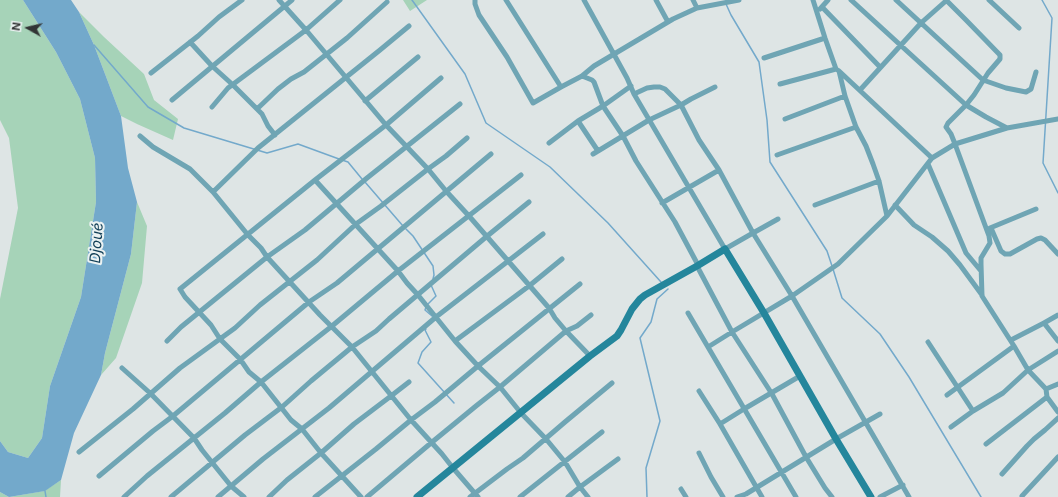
<!DOCTYPE html>
<meta charset="utf-8">
<style>
body{margin:0}
#map{position:relative;width:1058px;height:497px;overflow:hidden;background:#dee5e5;font-family:Inter,sans-serif}
canvas{display:block}
.north{position:absolute;left:8px;top:8px;width:40px;height:40px;-webkit-text-stroke:3px #ebf2f2;paint-order:stroke;rotate:278deg;font-size:11px;font-weight:700;line-height:16px;text-align:center;color:#323535}
.north::after{content:'';display:block;margin:auto;width:14px;height:18px;background:#323535;clip-path:polygon(50% 0,100% 100%,50% 72%,0 100%)}
</style>
<div id="map">
<canvas width="1058" height="497"></canvas>
<div class="north">N</div>
</div>
<script>
const ctx = document.querySelector('canvas').getContext('2d');
ctx.lineJoin = 'round';
function fillPath(path, color) { ctx.fillStyle = color; ctx.fill(path, 'evenodd'); }
const shape = rows => new Path2D(rows.map(r => 'M' + r).join(''));
function stroke(path, color, width, dash) { ctx.strokeStyle = color; ctx.lineWidth = width; ctx.lineCap = dash ? 'butt' : 'round'; ctx.setLineDash(dash || []); ctx.stroke(path); }
function label(font, color, halo, rows, align = 'center') {
  ctx.font = font + ' Inter,sans-serif'; ctx.lineWidth = 4; ctx.setLineDash([]); ctx.textBaseline = 'middle'; ctx.strokeStyle = halo; ctx.fillStyle = color; for (const [text, x, y, turn = 0] of rows) {
    ctx.save(); ctx.translate(x, y); ctx.rotate((+turn || 0) * Math.PI / 180); ctx.textAlign = isNaN(turn) ? turn : align; if (halo) ctx.strokeText(text, 0, 0); ctx.fillText(text, 0, 0); ctx.restore();
  }
}
fillPath(shape([
 [0,0,23,0,56,52,80,99,95,158,96,202,81,297,50,386,42,438,28,458,8,452,0,441,0,299,18,208,9,138,0,120],
 [403,0,427,0,410,11],
 [79,12,104,37,144,74,154,100,178,119,173,140,137,124,121,116,94,45],
 [137,202,147,226,142,283,116,358,101,375,105,353,131,254],
 [61,480,60,497,0,497,0,492,9,497,44,491]
]), '#a6d3b8');
fillPath(shape([
 [23,0,71,0,79,12,94,45,121,116,128,168,137,202,131,254,105,353,101,375,74,433,61,480,45,491,9,497,0,492,0,441,8,452,28,458,42,438,50,386,81,297,96,202,95,158,80,99,56,52]
]), '#73a9cb');
stroke(shape([
 [412,0,465,74,486,123,550,167,608,223,661,282],
 [1042,0,1052,18,1043,163,1058,193],
 [726,4,731,15,759,62,767,120,770,162,827,251,832,266],
 [94,45,148,107,184,128,267,153,298,144,339,159],
 [342,160,348,162,362,179],
 [365,182,403,226],
 [406,229,413,236,433,266,434,275,433,279],
 [833,269,842,298,880,334,909,377,981,497],
 [428,304,436,296,431,285],
 [426,307,425,310,432,316],
 [426,329,425,330,431,342,422,352,418,363,454,403],
 [45,491,46,497],
 [647,497,646,468,660,421,640,338,651,322,657,299,668,289]
]), '#73a9cb', 1.5);
stroke(shape([
 [279,0,306,30,386,125,428,169,446,191,469,216,549,308,555,318,566,331,590,356],
 [475,0,475,4,479,15,507,57,533,103,561,87,582,76,594,66,673,19,697,8,739,0],
 [506,0,561,87],
 [584,0,627,78,634,94,725,249,753,233,778,219],
 [656,0,668,22],
 [693,0,697,8],
 [851,0,966,105,986,117,1007,128],
 [896,0,983,80,1006,88,1026,92,1031,89,1036,72],
 [989,0,1019,28],
 [947,1,966,20,1000,55,1000,59,988,73,974,95,966,105,948,123,946,127,951,134,955,144,989,236,990,243,981,258,981,264,982,296,1014,346,1028,370,1046,389,1047,397,1058,412],
 [822,7,880,67],
 [820,9,828,0],
 [190,42,212,66,233,85,262,114,268,126,275,135],
 [764,58,825,38],
 [839,71,932,158],
 [151,73,198,36,219,17,242,0],
 [582,76,592,80,594,82,603,106,623,136,636,161,675,222,698,265],
 [780,84,836,69],
 [860,90,921,23,947,0],
 [634,94,647,88,654,87,660,87,665,89,681,105,699,140,719,170,753,233,792,296,909,497],
 [172,100,292,0],
 [365,101,418,57],
 [212,107,228,88,306,30,340,0],
 [257,109,278,89,291,79,304,72,347,38,387,2],
 [785,119,845,96],
 [578,121,598,151,593,154],
 [140,136,153,147,190,169,213,192,248,235,261,248,267,257,320,315,352,347,411,420,442,454,453,468,478,497],
 [549,143,578,121,603,106,631,86],
 [598,151,649,120,681,105,691,99,715,87],
 [777,155,856,127],
 [928,164,966,253,981,271],
 [315,180,398,271,407,283,418,295,455,341,478,366,500,387,521,413,546,439,565,462,580,487,588,497],
 [213,192,258,148,380,50,409,26],
 [662,203,719,170],
 [815,205,879,181],
 [895,205,914,225,932,237,948,251,960,265,982,295],
 [887,216,932,158,955,144,1007,128,1058,119],
 [990,228,1036,209],
 [991,228,1001,251,1005,254,1010,254,1037,239,1041,238,1045,240,1058,254],
 [697,266,732,332,772,394,806,457,825,488,832,497],
 [688,313,796,497],
 [1044,323,1058,315],
 [1011,340,1044,323,1058,341],
 [167,341,181,327,267,257,305,230,367,178,460,104],
 [455,341,529,286,562,259],
 [928,342,973,411],
 [708,347,732,332,792,296,838,264,887,216,879,181,873,164,866,146,856,127,845,96,839,71,836,69,825,38,813,0],
 [122,368,150,393,194,438,202,450,231,486,244,497],
 [1046,389,1058,384],
 [699,391,720,424,762,497],
 [947,395,1014,346],
 [720,424,744,409,800,376],
 [951,427,973,411,1003,393,1028,370,1058,351],
 [986,444,1047,397],
 [79,452,133,409,180,368,235,328,260,305,317,260,356,224,381,206,428,169,446,156,467,138],
 [699,453,711,477,723,497],
 [1002,474,1027,446,1034,439,1045,430,1058,418],
 [99,476,153,431,173,416,309,302,337,283,491,154],
 [681,489,686,497],
 [1022,496,1058,457],
 [124,497,147,476,225,413,261,382,332,326,398,271,521,175],
 [171,497,245,435,282,407,311,381,352,347,376,331,389,319,486,237,529,202],
 [218,497,263,459,329,408,436,317,543,234],
 [269,497,287,480,321,453,354,424,391,396,409,382],
 [315,497,376,449,411,420,435,402,478,366,580,284],
 [361,497,321,453,302,429,291,420,261,382,249,372,240,359,220,339,211,325,185,297,180,289,315,180,386,125,441,78],
 [367,497,431,443,476,406,500,387,566,331,577,326,591,315],
 [470,497,507,469,523,458,565,422,612,383],
 [520,497,602,432],
 [568,497,580,487,618,459],
 [737,497,746,494,836,439,880,414],
 [880,497,903,485]
]), '#6fa5b4', 5);
stroke(shape([
 [417,497,590,356,617,336,621,330,632,309,640,299,645,295,697,266,725,249,764,313,836,439,871,497]
]), '#24869c', 7);
label('italic 15px', '#123f57', '#ebf2f2', [
 ["Djoué",97,243,-86]
]);
</script>
